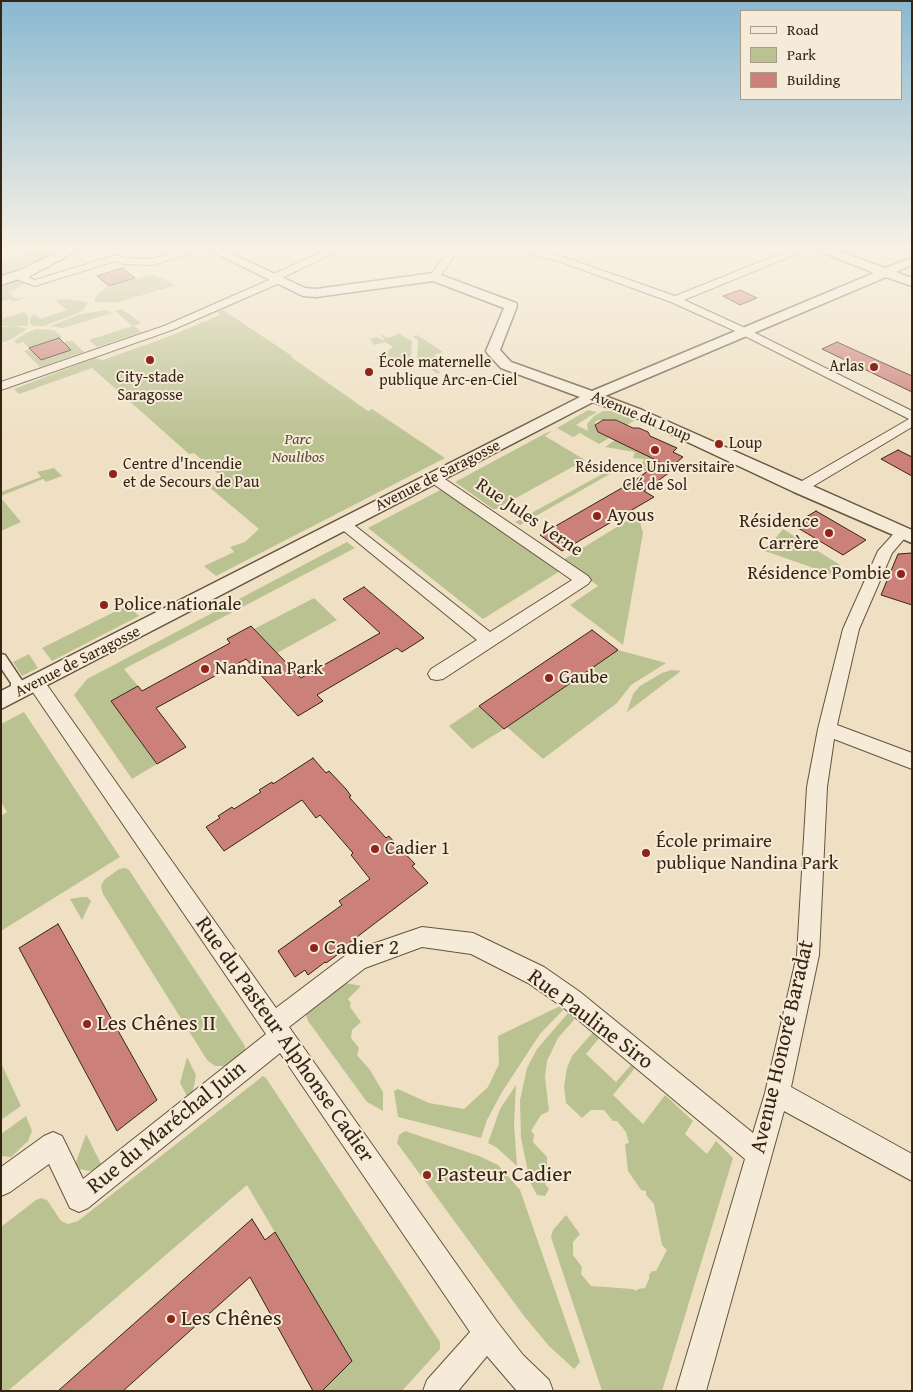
<!DOCTYPE html>
<meta charset="utf-8">
<style>
body{margin:0}
#map{position:relative;width:913px;height:1392px;overflow:hidden;background:#efe0c3;font-family:"Gentium Book Plus",serif}
canvas{display:block}
.frame{position:absolute;inset:0;border:2px solid #362512;pointer-events:none}
.legend{position:absolute;left:740px;top:10px;width:162px;height:90px;box-sizing:border-box;background:#f5ebd8;border:1px solid #a99c89;margin:0;padding:6px 9px;list-style:none;font-size:15px;color:#362512}
.legend li{display:flex;align-items:center;gap:10px;height:25px}
.legend b{width:25px;border:1px solid #a99c89}
</style>
<div id="map">
<canvas width="913" height="1392"></canvas>
<div class="frame"></div>
<ul class="legend">
<li><b style="height:6px;background:#f5ebd8"></b>Road</li>
<li><b style="height:14px;background:#bbc292"></b>Park</li>
<li><b style="height:14px;background:#cb817a"></b>Building</li>
</ul>
</div>
<script>
const ctx = document.querySelector('canvas').getContext('2d');
ctx.lineJoin = 'round';
function fillPath(path, color) { ctx.fillStyle = color; ctx.fill(path, 'evenodd'); }
const shape = rows => new Path2D(rows.map(r => 'M' + r).join(''));
function stroke(path, color, width, dash) { ctx.strokeStyle = color; ctx.lineWidth = width; ctx.lineCap = dash ? 'butt' : 'round'; ctx.setLineDash(dash || []); ctx.stroke(path); }
function label(font, color, halo, rows, align = 'center') {
  ctx.font = font + ' "Gentium Book Plus",serif'; ctx.lineWidth = 4; ctx.setLineDash([]); ctx.textBaseline = 'middle'; ctx.strokeStyle = halo; ctx.fillStyle = color; for (const [text, x, y, turn = 0] of rows) {
    ctx.save(); ctx.translate(x, y); ctx.rotate((+turn || 0) * Math.PI / 180); ctx.textAlign = isNaN(turn) ? turn : align; if (halo) ctx.strokeText(text, 0, 0); ctx.fillText(text, 0, 0); ctx.restore();
  }
}
fillPath(shape([
 [37,249,48,254,48,256,1,275,1,265],
 [152,274,176,285,119,302,96,302,94,301,95,297,105,288],
 [18,280,23,280,23,285,9,293,16,299,22,297,24,298,13,302,10,299,1,302,1,286],
 [66,299,88,302,83,311,44,326,35,326,30,324,30,318,34,314,40,319,67,310,55,300],
 [122,309,141,323,134,326,142,332,97,347,89,340,133,326,115,311],
 [105,310,112,313,63,328,50,326,81,314],
 [223,310,292,356,291,357,368,411,372,409,445,458,216,576,204,566,234,552,230,547,245,542,259,529,209,487,224,479,194,453,189,454,92,368,19,394,14,389,95,358,103,360,165,338,220,315,218,312],
 [24,312,28,315,28,326,1,326,1,319],
 [16,326,27,329,12,339,1,343,1,327],
 [36,329,54,330,62,337,29,348,23,342,17,344,14,341,24,334],
 [394,331,412,341,411,356,401,361,405,364,393,369,376,358,386,354,385,353,393,347,385,342,374,345,370,339,377,337,383,340,385,339,380,335,382,335,388,338,398,334],
 [417,335,443,352,434,355,440,359,431,366,440,372,438,374,417,360,418,340,413,337],
 [66,341,72,341,84,352,40,367,24,351,30,349,41,360,71,350,64,344],
 [588,410,597,412,576,425,588,431,587,424,594,416,603,411,614,411,635,420,627,425,616,420,598,420,594,423,597,424,595,425,598,432,609,438,599,444,580,433,573,437,557,428],
 [552,431,545,436,585,460,496,509,493,509,455,482,548,432],
 [615,440,660,462,647,471,628,470,631,463,641,466,644,459,633,458,635,452,605,447],
 [54,468,62,476,46,482,43,479,1,496,1,492,41,477,37,472],
 [606,472,610,474,520,525,515,522],
 [442,489,560,571,483,619,368,528],
 [1,498,21,522,1,531],
 [638,514,643,533,623,645,570,605,598,586,563,560],
 [783,529,840,565,842,578,765,551],
 [347,542,355,548,124,669,138,686,111,701,157,764,132,779,74,695,87,679],
 [314,598,337,620,277,653,254,629],
 [128,605,139,616,52,661,42,648],
 [618,650,666,663,631,685,617,703,543,759,507,727],
 [29,654,38,668,22,676,13,662],
 [671,670,681,671,627,712,633,694,640,686,662,673],
 [479,706,504,729,472,749,449,726],
 [24,712,120,857,1,931,1,816,7,812,1,802,1,724],
 [125,868,129,870,245,1046,245,1051,226,1066,215,1066,207,1060,103,894,101,886,104,880,119,869],
 [81,897,87,897,91,901,82,920,70,899],
 [340,982,361,986,348,999,351,1003,350,1007,361,1022,352,1030,351,1038,359,1048,357,1055,370,1070,383,1092,383,1111,367,1102,308,1021,306,1015,307,1009],
 [560,1006,565,1006,564,1009,540,1034,502,1092,487,1120,481,1138,398,1117,394,1091,398,1089,429,1103,464,1109,488,1087,499,1064,498,1036],
 [568,1013,573,1014,574,1020,558,1038,547,1061,545,1077,549,1111,541,1115,531,1131,534,1134,533,1142,547,1157,547,1165,556,1174,548,1183,547,1182,545,1184,549,1189,545,1196,537,1195,530,1182,521,1138,520,1100,527,1068,537,1049],
 [594,1031,600,1037,586,1054,616,1082,631,1065,635,1068,613,1095,643,1124,665,1095,693,1121,685,1134,707,1154,716,1141,733,1158,662,1391,602,1391,551,1237,553,1230,566,1215,580,1234,573,1242,573,1255,582,1267,581,1274,591,1286,633,1289,636,1291,638,1289,645,1288,649,1279,649,1275,652,1271,656,1271,667,1250,662,1245,654,1204,646,1195,646,1191,641,1190,628,1171,625,1144,629,1143,626,1132,617,1121,613,1121,604,1110,591,1110,582,1118,566,1103,564,1087,567,1068,572,1056],
 [187,1057,196,1075,193,1091,188,1098,180,1083],
 [1,1063,21,1106,1,1120],
 [263,1076,266,1078,440,1342,440,1349,402,1391,322,1391,351,1361,247,1185,8,1391,1,1391,1,1227,36,1200,41,1198,47,1200,61,1221,68,1224,78,1221],
 [516,1085,514,1124,517,1166,496,1147,488,1143,500,1109],
 [26,1116,32,1131,28,1141,11,1157,1,1156,1,1134],
 [405,1131,479,1156,498,1165,520,1190,580,1362,574,1369,549,1346,524,1316,397,1143,399,1135],
 [86,1134,102,1166,90,1171,79,1169,75,1165]
]), '#bbc292');
const building = shape([
 [122,268,135,278,109,286,97,276,122,268],
 [740,290,757,298,740,305,723,296,740,290],
 [59,338,71,350,41,360,29,348,59,338],
 [837,342,912,376,912,392,822,349,837,342],
 [603,420,616,420,633,428,639,428,648,432,650,436,677,448,673,452,683,457,677,462,681,464,644,491,654,497,562,551,540,535,634,481,660,462,598,432,595,425,603,420],
 [898,450,912,457,912,476,881,459,898,450],
 [816,511,866,540,843,555,793,525,816,511],
 [912,553,912,605,881,595,898,554,912,553],
 [364,587,424,638,402,652,397,648,317,695,323,701,298,716,246,659,156,708,186,747,157,764,111,701,138,686,142,691,230,643,227,639,251,626,301,678,380,633,343,599,364,587],
 [592,630,618,650,504,729,479,706,592,630],
 [313,758,326,773,329,771,346,789,351,796,349,797,386,838,389,836,394,842,415,864,412,866,428,883,349,943,351,945,326,963,325,962,308,975,305,970,295,977,278,951,342,905,339,901,370,879,351,855,353,853,320,815,316,818,302,800,224,851,206,827,220,818,218,816,232,807,234,809,261,792,259,790,272,782,273,784,313,758],
 [58,924,157,1100,117,1131,19,948,58,924],
 [252,1219,265,1240,275,1232,352,1361,322,1391,313,1391,250,1277,123,1391,58,1391,252,1219]
]);
fillPath(building, '#cb817a');
stroke(building, '#362512', 1);
const pedestrian = shape([
 [1,654,5,655,23,682,21,696,13,696,11,693,11,683,1,668,1,654]
]);
const minor = shape([
 [37,246,52,246,70,254,65,257,37,246],
 [193,246,208,246,154,265,123,264,115,261,35,286,19,280,20,273,27,269,32,272,29,278,35,280,116,255,125,258,153,259,193,246],
 [335,246,348,246,282,278,282,282,172,330,1,390,1,382,164,326,269,280,269,276,335,246],
 [452,246,461,246,438,279,430,279,429,277,452,246],
 [502,246,519,246,567,258,675,296,795,248,801,248,801,252,684,300,743,327,912,411,912,427,805,491,795,491,793,488,795,485,909,419,735,331,671,302,561,262,502,246],
 [895,246,912,248,912,254,896,248,895,246],
 [434,474,439,475,588,576,591,580,588,584,443,679,437,680,431,679,428,674,431,669,477,640,339,527,337,524,339,521,349,521,490,632,572,580,429,481,427,478,429,475,434,474],
 [903,527,908,529,910,532,892,553,859,629,837,725,912,753,912,769,834,739,827,787,819,955,791,1087,912,1154,912,1181,784,1111,706,1391,676,1391,745,1159,564,1008,528,983,471,954,422,947,365,968,289,1027,498,1323,523,1355,549,1380,553,1391,517,1391,487,1356,458,1391,423,1391,427,1380,470,1332,280,1053,88,1208,79,1212,70,1208,49,1164,10,1192,1,1196,1,1167,44,1136,53,1132,62,1136,83,1179,266,1034,30,688,27,683,30,678,36,676,42,678,276,1008,350,952,358,949,422,927,473,933,544,967,580,992,753,1133,765,1093,797,955,807,787,818,729,843,629,878,551,898,529,903,527]
]);
const tertiary = shape([
 [200,246,215,246,305,288,316,289,434,273,438,274,516,303,517,306,500,350,511,362,592,391,874,273,807,246,824,246,885,268,912,258,912,265,896,272,912,278,912,286,886,277,605,396,642,410,912,530,912,543,794,492,632,416,593,402,1,709,1,691,580,397,501,368,488,354,486,351,504,308,433,281,316,297,303,296,200,246]
]);
const secondary = shape([
 [70,246,87,246,32,275,1,285,1,276,22,269,70,246]
]);
stroke(pedestrian, '#64543e', 3);
stroke(minor, '#64543e', 2);
stroke(tertiary, '#64543e', 3);
stroke(secondary, '#362512', 2);
fillPath(pedestrian, '#f5ebd8');
fillPath(minor, '#f5ebd8');
fillPath(tertiary, '#f5ebd8');
fillPath(secondary, '#f5ebd8');
const sky = ctx.createLinearGradient(0, 0, 0, 441);
sky.addColorStop(0, '#89b8d1');
sky.addColorStop(0.56, '#f8f1e4');
sky.addColorStop(1, '#f8f1e400');
ctx.fillStyle = sky;
ctx.fillRect(0, 0, 913, 441);
for (const [x, y, r, color] of [
 [150,360,5,"#8f2418"],
 [874,367,5,"#8f2418"],
 [369,372,5,"#8f2418"],
 [719,444,5,"#8f2418"],
 [655,450,5,"#8f2418"],
 [113,474,5,"#8f2418"],
 [597,516,5,"#8f2418"],
 [829,533,5,"#8f2418"],
 [901,574,5,"#8f2418"],
 [104,605,5,"#8f2418"],
 [205,669,5,"#8f2418"],
 [549,678,5,"#8f2418"],
 [375,849,5,"#8f2418"],
 [646,853,5,"#8f2418"],
 [314,948,5,"#8f2418"],
 [87,1024,5,"#8f2418"],
 [427,1175,5,"#8f2418"],
 [171,1319,5,"#8f2418"]
]) { const dot = new Path2D(); dot.arc(x, y, r, 0, 2 * Math.PI); ctx.fillStyle = color; ctx.fill(dot); stroke(dot, '#f5ebd8', 2); }
label('16px', '#362512', '#f5ebd8', [
 ["École maternelle",379,363],
 ["publique Arc-en-Ciel",379,381],
 ["Arlas",864,367,"right"],
 ["City-stade",150,378,"center"],
 ["Saragosse",150,396,"center"],
 ["Loup",729,444],
 ["Centre d'Incendie",123,465],
 ["et de Secours de Pau",123,483],
 ["Résidence Universitaire",655,468,"center"],
 ["Clé de Sol",655,486,"center"]
], 'left');
label('16px', '#362512', '#f5ebd8', [
 ["Avenue du Loup",641,417,23],
 ["Avenue de Saragosse",438,476,-27],
 ["Avenue de Saragosse",78,662,-27]
]);
label('italic 16px', '#574c32', '#f5ebd8', [
 ["Parc",298,440],
 ["Noulibos",298,458]
]);
label('19px', '#362512', '#f5ebd8', [
 ["Ayous",607,516],
 ["Résidence",819,522,"right"],
 ["Carrère",819,544,"right"],
 ["Résidence Pombie",891,574,"right"],
 ["Police nationale",114,605],
 ["Nandina Park",215,669],
 ["Gaube",559,678],
 ["École primaire",656,842],
 ["publique Nandina Park",656,864],
 ["Cadier 1",385,849]
], 'left');
label('19px', '#362512', '#f5ebd8', [
 ["Rue Jules Verne",529,518,34]
]);
label('22px', '#362512', '#f5ebd8', [
 ["Cadier 2",324,948],
 ["Les Chênes II",97,1024],
 ["Pasteur Cadier",437,1175],
 ["Les Chênes",181,1319]
], 'left');
label('22px', '#362512', '#f5ebd8', [
 ["Rue Pauline Siro",590,1020,37],
 ["Rue du Pasteur Alphonse Cadier",284,1040,55],
 ["Avenue Honoré Baradat",783,1047,-77],
 ["Rue du Maréchal Juin",167,1128,-39]
]);
</script>
